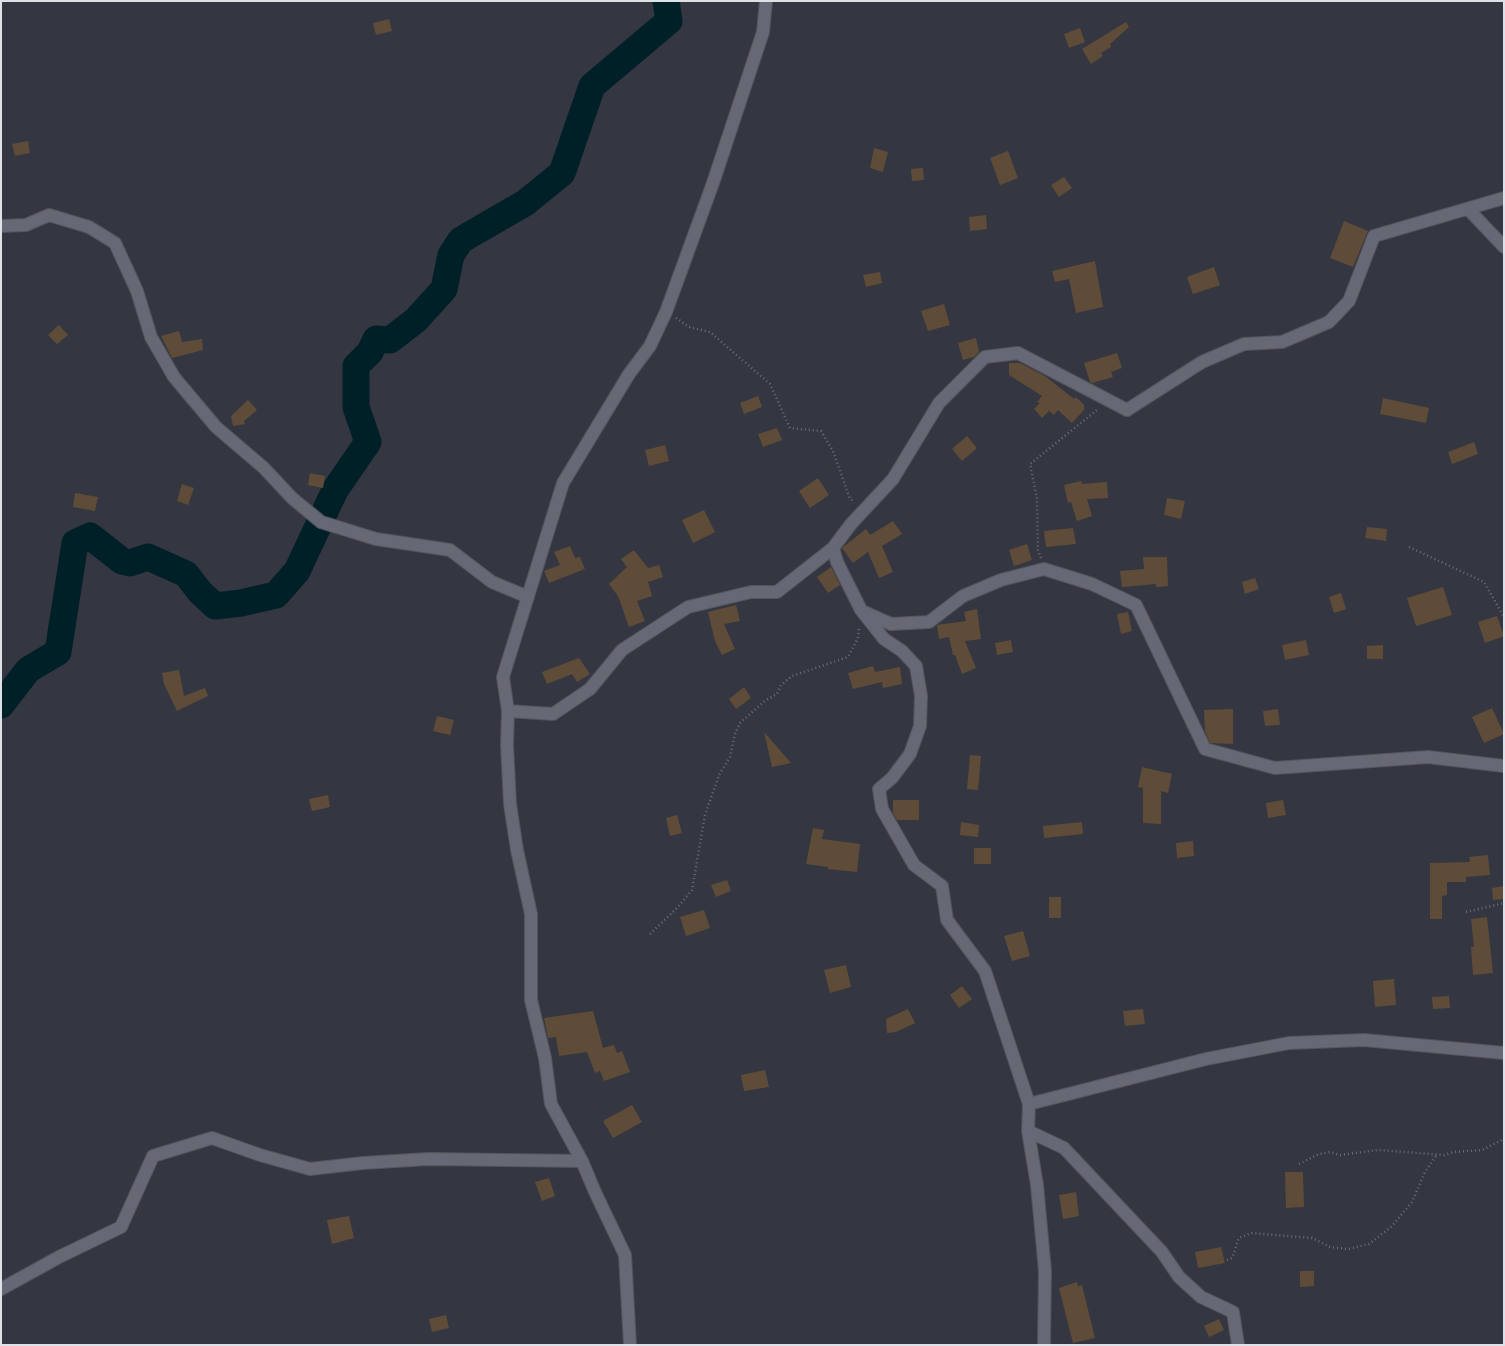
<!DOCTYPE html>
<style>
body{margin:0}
#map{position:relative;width:1505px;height:1346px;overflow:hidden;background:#343641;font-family:"Fira Sans Condensed",sans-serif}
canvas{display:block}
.frame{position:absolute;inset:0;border:2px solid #dfe1e8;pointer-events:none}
</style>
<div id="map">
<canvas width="1505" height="1346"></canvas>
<div class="frame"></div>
</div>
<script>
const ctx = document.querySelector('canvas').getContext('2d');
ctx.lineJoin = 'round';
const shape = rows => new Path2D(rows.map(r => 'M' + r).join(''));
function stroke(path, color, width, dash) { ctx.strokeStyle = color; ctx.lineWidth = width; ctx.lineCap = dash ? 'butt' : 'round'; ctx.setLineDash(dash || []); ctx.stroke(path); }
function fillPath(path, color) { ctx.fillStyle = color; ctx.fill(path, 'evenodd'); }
stroke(shape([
 [1,705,28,670,58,652,75,543,90,536,122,561,130,563,148,557,186,574,200,592,215,606,241,603,276,595,297,571,335,490,368,442,356,407,356,366,370,352,376,339,390,340,416,320,444,289,451,255,461,240,525,203,562,173,592,86,669,21,666,1]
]), '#002028', 27);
fillPath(shape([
 [389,19,392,31,376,35,373,23],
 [1126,22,1129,27,1110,44,1111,47,1101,53,1103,56,1091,64,1082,49],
 [1080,28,1085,42,1069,48,1064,34],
 [28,141,30,153,15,156,12,144],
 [874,148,888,152,883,172,870,168],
 [1008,151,1018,178,1000,185,990,158],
 [923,168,924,180,912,181,911,169],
 [1064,177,1072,188,1059,197,1051,185],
 [986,215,987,229,970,231,969,217],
 [1344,221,1368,231,1353,267,1330,258],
 [1095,261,1103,307,1076,313,1069,279,1055,282,1052,271],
 [1214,267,1220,285,1193,294,1187,277],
 [880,272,882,283,866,287,863,275],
 [944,304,950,325,928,331,921,311],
 [59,325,68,335,57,344,48,335],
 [179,331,182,342,202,339,203,350,172,358,161,336],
 [976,338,979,352,974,357,963,360,958,343],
 [1117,353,1122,368,1111,372,1113,377,1092,383,1090,382,1084,363],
 [1009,363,1020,363,1045,376,1074,399,1076,397,1084,405,1084,410,1072,423,1058,410,1054,415,1049,411,1042,418,1034,409,1040,403,1037,402,1042,396,1009,375],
 [758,396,762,407,744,414,740,403],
 [1383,398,1429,408,1426,423,1380,414],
 [248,400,257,410,244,421,245,424,233,426,231,416],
 [777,428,782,440,763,447,758,434],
 [967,436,977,448,962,461,952,449],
 [1474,442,1478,454,1452,464,1448,452],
 [665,445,669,461,649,466,645,450],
 [310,473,325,476,323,488,308,485],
 [818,478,829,495,810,508,799,491],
 [1081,481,1082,484,1107,482,1108,498,1087,499,1092,516,1077,521,1071,502,1068,503,1064,485],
 [182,484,194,488,188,505,177,501],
 [75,493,98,497,95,511,73,507],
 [1167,498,1185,501,1181,519,1164,515],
 [704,510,715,532,693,543,682,520],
 [893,521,902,534,882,546,893,572,879,578,868,552,853,563,842,548,866,529,870,535],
 [1367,527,1387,529,1386,541,1365,538],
 [1073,528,1076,544,1046,547,1044,531],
 [1027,544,1032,560,1014,566,1009,550],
 [570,546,575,558,580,557,585,569,549,583,544,571,560,565,554,552],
 [634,550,648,568,659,565,663,577,648,582,652,596,637,601,645,621,629,627,618,596,609,584,627,567,621,559],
 [1143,557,1167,557,1168,586,1156,587,1156,584,1122,587,1120,571,1144,569],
 [831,567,840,585,828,593,817,577],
 [1255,578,1259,589,1245,594,1242,582],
 [1443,587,1452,615,1416,626,1407,598],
 [1341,593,1346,609,1334,613,1329,597],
 [736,605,740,621,724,624,735,649,722,655,715,641,708,612],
 [977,609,981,639,965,641,976,668,962,674,955,655,953,655,949,637,939,639,937,625,966,621,964,612],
 [1128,612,1132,631,1121,634,1117,614],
 [1497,616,1504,636,1485,643,1478,622],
 [1011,640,1013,652,997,655,995,643],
 [1306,640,1309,655,1285,660,1282,645],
 [1383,645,1383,659,1367,659,1367,646],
 [579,658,590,674,577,682,572,674,547,684,542,672],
 [873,666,875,672,900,667,902,684,883,688,882,682,853,689,848,673],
 [179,670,184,696,205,688,208,696,177,711,164,684,162,673],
 [744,687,751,698,736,709,729,699],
 [1492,708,1504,734,1484,743,1472,717],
 [1233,709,1233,744,1210,743,1205,731,1204,710],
 [1278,709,1280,725,1265,726,1263,711],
 [437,716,454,720,450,735,433,731],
 [764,732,791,763,772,767],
 [970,755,981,756,978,790,967,789],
 [1142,767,1172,774,1168,793,1161,791,1161,824,1143,823,1143,788,1138,787],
 [328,795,330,807,312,811,309,799],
 [893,800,919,800,919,820,897,820,893,813],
 [1283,800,1286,815,1268,818,1266,803],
 [677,815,682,833,670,836,666,818],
 [961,822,979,825,978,837,960,835],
 [1082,822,1083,834,1044,838,1043,826],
 [813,828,824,830,822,839,860,844,857,872,828,869,828,867,806,864],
 [1193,841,1194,856,1177,858,1176,843],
 [974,848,991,848,991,864,974,864],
 [1488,855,1490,875,1466,877,1466,882,1447,882,1447,895,1442,896,1442,919,1430,919,1430,863,1470,862,1469,857],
 [727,880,731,891,716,897,711,885],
 [1504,886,1504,899,1493,900,1492,888],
 [1049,897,1061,897,1061,918,1049,918],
 [704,910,710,928,686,936,680,917],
 [1487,917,1493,973,1473,975,1471,947,1474,947,1471,919],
 [1023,931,1030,956,1012,961,1004,936],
 [846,965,851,987,830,993,824,970],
 [1394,979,1396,1005,1375,1007,1373,981],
 [962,986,972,999,959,1008,950,995],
 [1449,996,1450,1008,1433,1009,1432,997],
 [908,1009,915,1023,896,1032,887,1033,886,1019],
 [1143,1009,1145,1024,1125,1026,1123,1011],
 [593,1011,603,1048,614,1045,617,1053,622,1051,630,1072,604,1081,600,1071,595,1073,587,1052,559,1056,556,1037,548,1038,544,1018],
 [765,1070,769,1087,744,1091,741,1075],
 [632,1105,642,1122,613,1138,603,1121],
 [1285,1172,1303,1172,1304,1207,1286,1208],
 [549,1178,555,1196,542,1201,535,1182],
 [1076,1192,1079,1216,1063,1219,1059,1195],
 [349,1216,354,1238,332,1244,327,1220],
 [1221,1247,1225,1263,1198,1268,1195,1252],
 [1300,1271,1314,1271,1314,1286,1300,1287],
 [1077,1282,1078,1286,1082,1285,1095,1338,1073,1343,1059,1288],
 [446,1315,449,1328,432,1332,429,1319],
 [1219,1319,1224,1330,1209,1337,1204,1326]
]), '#5f4c38');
const minor = shape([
 [1469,210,1504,247],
 [1,226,26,225,49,215,89,227,115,243,137,291,151,337,174,377,216,427,264,468,292,498,321,522,376,539,450,550,492,582,528,597],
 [833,548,837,562,861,610,884,639,902,651,916,666,921,696,920,726,910,754,892,778,879,789,882,809,914,865,942,886,947,920,985,971,1029,1104,1028,1131,1037,1185,1045,1271,1044,1345],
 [864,612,891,624,929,622,963,596,1001,580,1044,569,1092,584,1136,605,1205,749,1275,768,1428,757,1504,766],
 [508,711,553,714,590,689,622,650,688,607,751,592,777,592,833,548,851,524,893,479,939,403,985,357,1018,353,1127,410,1202,362,1244,344,1282,342,1329,322,1349,301,1374,236,1504,198],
 [1029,1104,1206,1059,1289,1043,1364,1040,1504,1053],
 [1028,1131,1064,1148,1162,1252,1179,1277,1201,1297,1233,1312,1238,1345],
 [1,1289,59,1257,121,1227,153,1156,212,1138,260,1155,310,1169,363,1163,428,1159,582,1161],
 [630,1345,625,1255,595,1192,582,1161,551,1104,545,1058,531,1000,531,914,517,850,510,804,507,745,508,711,503,677,563,483,629,374,650,346,666,312,713,183,763,32,766,1]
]);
stroke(minor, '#53545e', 14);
stroke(shape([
 [676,318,689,327,710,332,770,384,790,428,821,431,833,451,850,499,855,501],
 [1409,547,1484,582,1504,617],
 [1041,558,1038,550,1037,499,1030,464,1097,410],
 [1466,912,1504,903],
 [650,934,677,908,692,890,705,815,719,775,730,757,735,734,740,723,766,700,777,694,781,685,792,676,848,657,858,638,859,628],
 [1299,1164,1319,1154,1330,1152,1340,1155,1378,1150,1444,1155,1454,1152,1482,1150,1504,1139],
 [1227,1260,1232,1258,1239,1238,1251,1233,1312,1238,1330,1247,1338,1248,1349,1249,1369,1244,1391,1227,1412,1202,1425,1172,1436,1156]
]), '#6b6d76', 2.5, [1, 3]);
stroke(minor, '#666875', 12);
</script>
